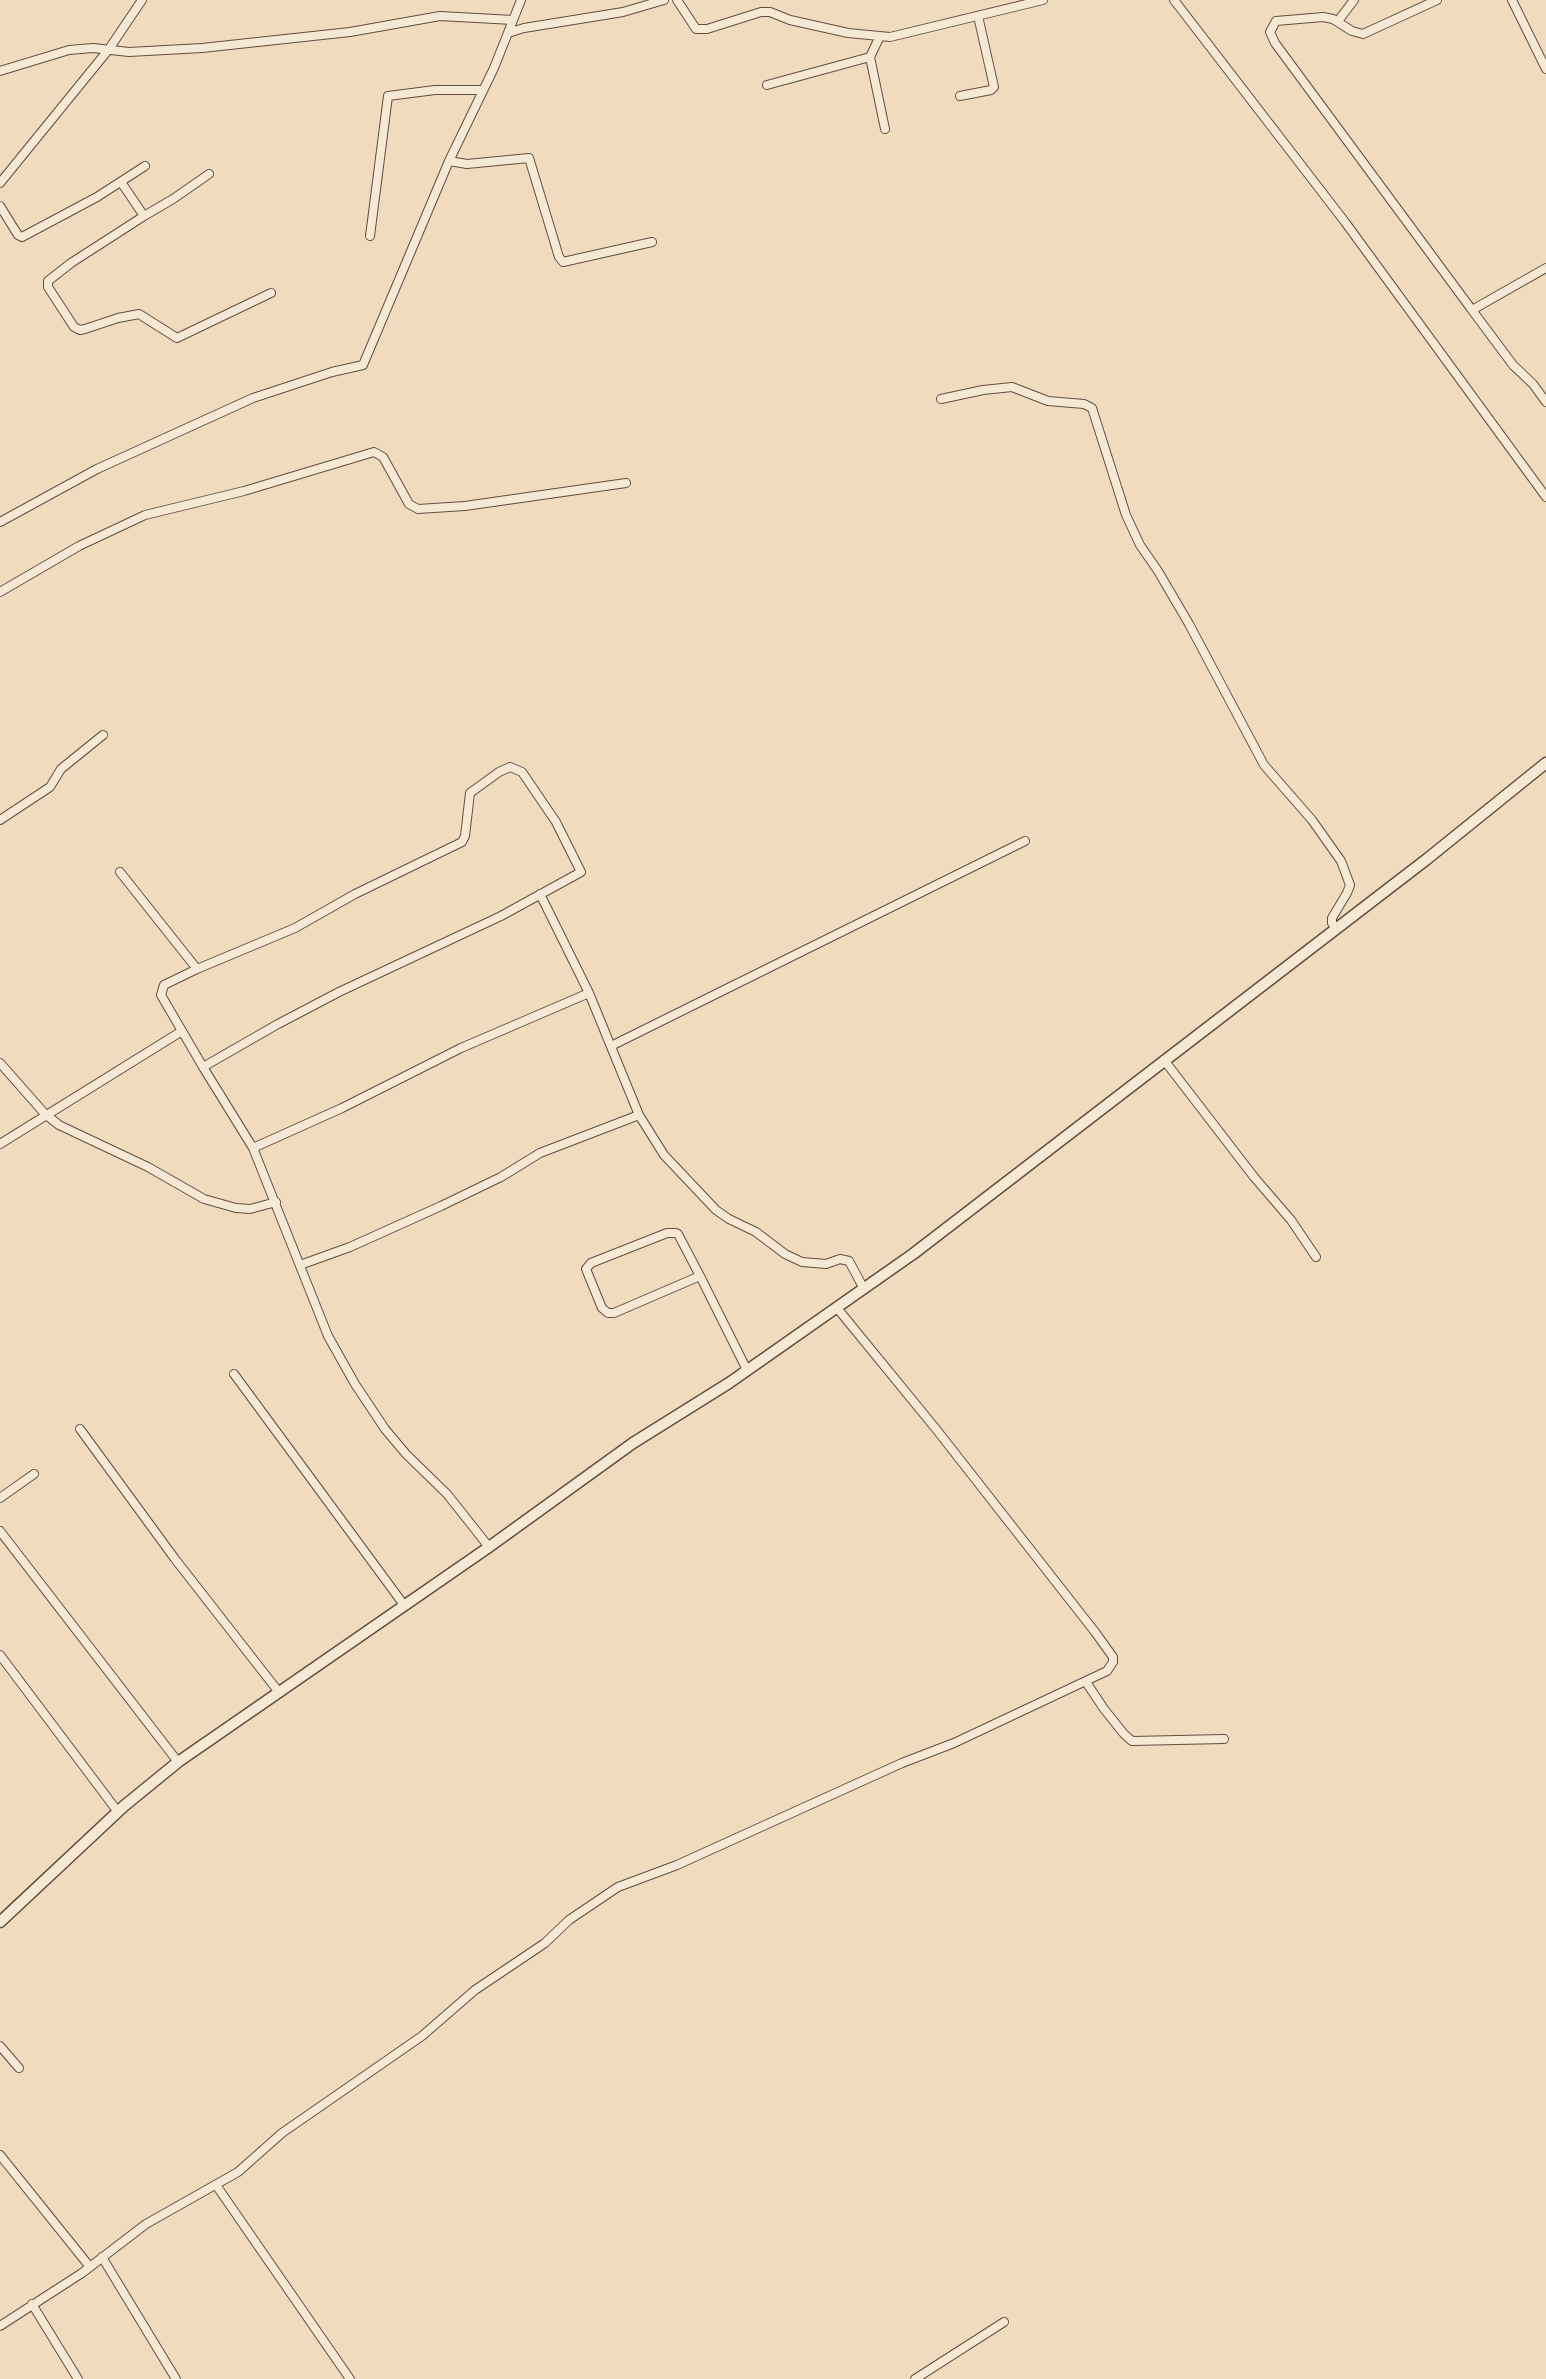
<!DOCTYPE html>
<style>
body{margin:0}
canvas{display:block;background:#f0dbbe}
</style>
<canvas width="1546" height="2379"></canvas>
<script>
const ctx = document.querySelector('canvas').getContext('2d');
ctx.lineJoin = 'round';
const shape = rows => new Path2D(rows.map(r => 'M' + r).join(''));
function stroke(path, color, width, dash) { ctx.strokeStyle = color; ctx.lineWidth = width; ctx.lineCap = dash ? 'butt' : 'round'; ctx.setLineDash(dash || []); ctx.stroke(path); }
const minor = shape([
 [677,0,696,29,707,29,761,12,770,12,790,20,848,33,890,37,1043,0],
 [1174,0,1345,222,1546,497],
 [1437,0,1363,34,1352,31,1333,19,1323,17,1276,21,1270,32,1275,43,1472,310],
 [1512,0,1546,69],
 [1338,21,1354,0],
 [508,33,524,28,623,12,664,0],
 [870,57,885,129],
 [0,71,69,50,93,48,129,52,202,48,350,32,440,16,513,20],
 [767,85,870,57,880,36],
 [960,96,991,90,994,87,978,16],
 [449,161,467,164,529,158,559,257,563,262,652,242],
 [121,182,144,216,71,263,48,281,48,287,74,327,80,330,85,329,118,318,139,314,177,338,271,293],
 [0,183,109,49,142,0],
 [0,206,18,235,22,237,97,197,145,166],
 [144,216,173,199,209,174],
 [370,236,388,96,435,90,483,90],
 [1546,268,1472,310,1513,365,1533,384,1546,402],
 [941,399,983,390,1012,387,1048,401,1084,404,1092,408,1126,515,1140,545,1158,571,1189,624,1264,765,1312,820,1341,861,1350,885,1347,893,1332,918,1332,923,1336,929],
 [0,522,97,469,253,398,332,372,363,365,449,161,494,68,521,0],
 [0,592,79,546,145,515,244,491,374,452,383,457,409,504,418,509,465,506,626,483],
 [0,820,50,787,61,769,103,735],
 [120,872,197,969],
 [540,894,589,993,639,1115,664,1155,716,1210,729,1219,756,1232,785,1254,802,1262,826,1264,840,1259,849,1261,864,1289],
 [611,1046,1025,841],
 [1164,1060,1254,1177,1291,1220,1316,1257],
 [0,1063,45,1114,59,1125,148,1167,204,1199,236,1208,250,1209,276,1202],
 [203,1067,278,1024,339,992,501,916,581,872,556,822,522,772,510,767,499,772,470,793,465,836,462,842,355,894,295,928,197,969,164,985,161,995,203,1067,253,1148,328,1336,355,1384,385,1429,406,1454,447,1494,489,1547],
 [0,1144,182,1031],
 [253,1148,342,1108,461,1048,589,993],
 [300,1265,350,1247,441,1206,501,1177,540,1153,639,1115],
 [700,1276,614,1313,608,1313,602,1308,586,1269,591,1263,667,1233,676,1233,678,1234,700,1276,747,1370],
 [234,1374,404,1605],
 [80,1429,175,1559,278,1691],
 [0,1498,34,1474],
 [0,1531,178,1762],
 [0,1655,118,1812],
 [1086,1682,1104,1709,1124,1734,1132,1741,1224,1739],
 [0,2046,19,2068],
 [0,2155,90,2267],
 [216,2185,350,2379],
 [102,2257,176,2379],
 [32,2304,78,2379],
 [0,2326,82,2273,146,2224,238,2172,282,2133,422,2036,475,1990,545,1943,569,1920,618,1887,677,1865,902,1763,954,1743,1107,1671,1113,1662,1113,1657,1095,1632,936,1429,837,1308],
 [915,2379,1004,2322]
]);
const tertiary = shape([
 [0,1922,124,1806,178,1762,489,1547,633,1443,729,1383,913,1254,1427,859,1546,763]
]);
stroke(minor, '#644d3f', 10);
stroke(tertiary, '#644d3f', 13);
stroke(minor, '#f5e8d5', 8);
stroke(tertiary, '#f5e8d5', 10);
</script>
